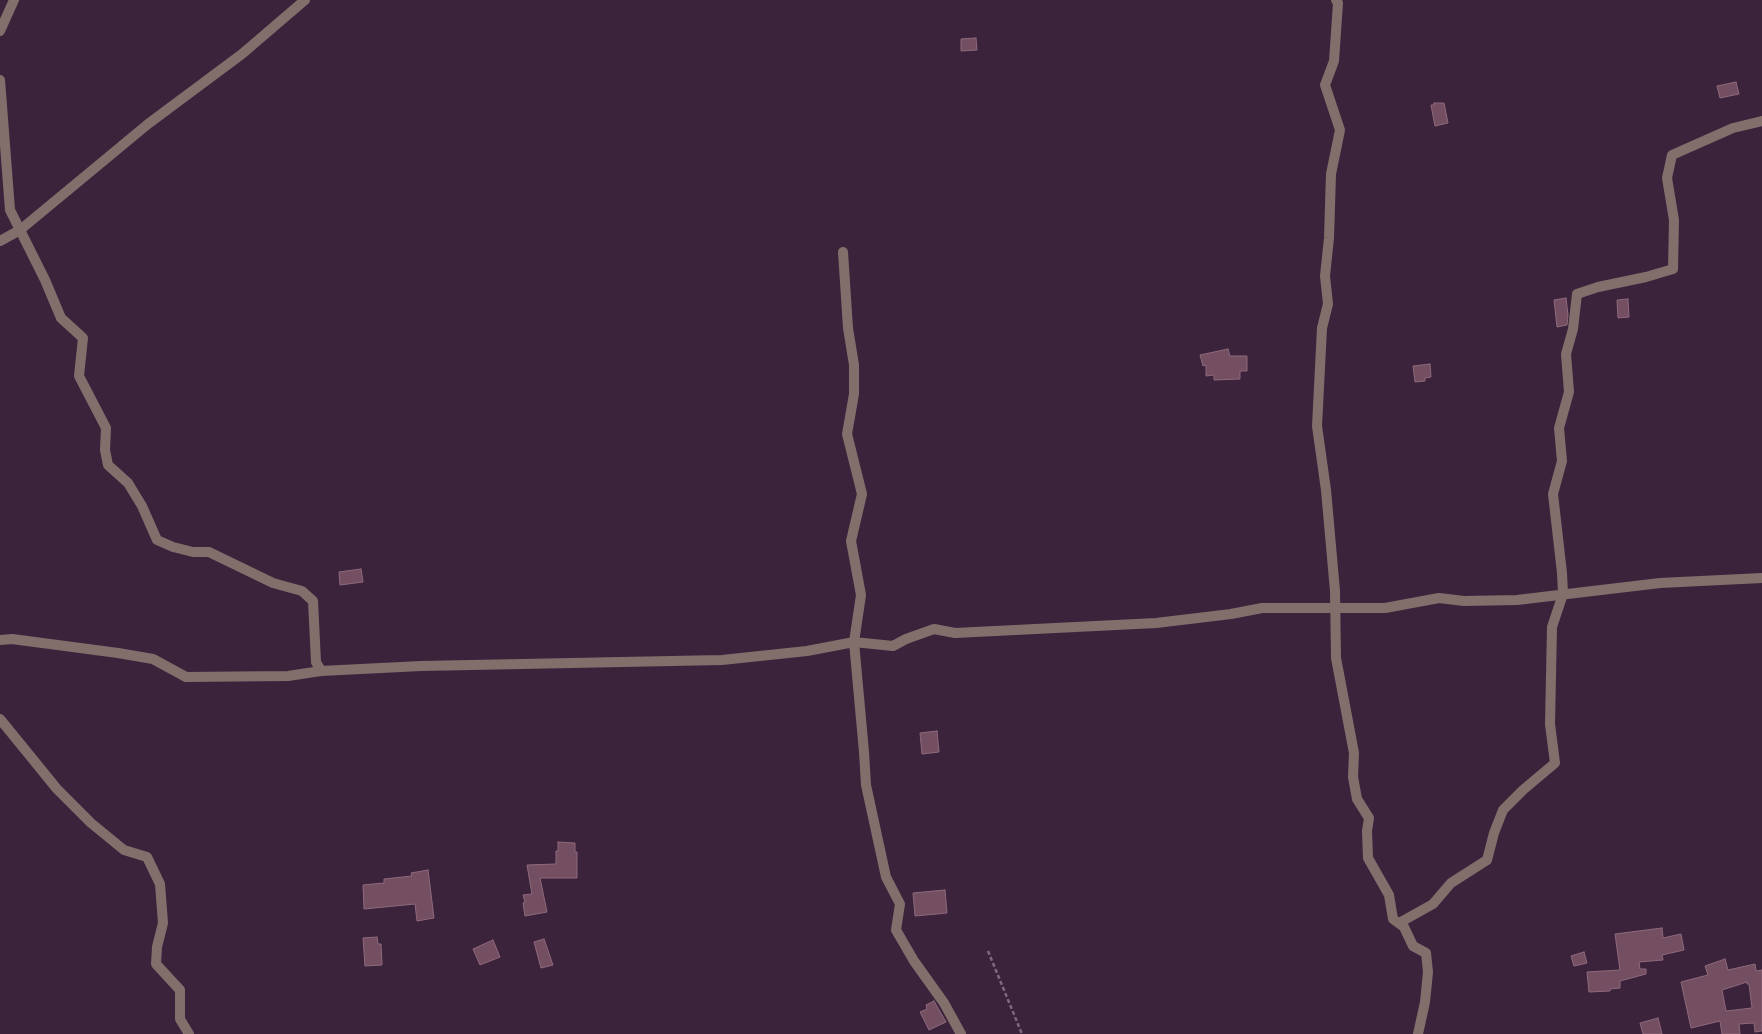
<!DOCTYPE html>
<style>
body{margin:0}
canvas{display:block;background:#3c233c}
</style>
<canvas width="1762" height="1034"></canvas>
<script>
const ctx = document.querySelector('canvas').getContext('2d');
ctx.lineJoin = 'round';
function fillPath(path, color) { ctx.fillStyle = color; ctx.fill(path, 'evenodd'); }
const shape = rows => new Path2D(rows.map(r => 'M' + r).join(''));
function stroke(path, color, width, dash) { ctx.strokeStyle = color; ctx.lineWidth = width; ctx.lineCap = dash ? 'butt' : 'round'; ctx.setLineDash(dash || []); ctx.stroke(path); }
const building = shape([
 [976,38,977,50,961,51,961,39,976,38],
 [1736,82,1739,94,1720,98,1717,86,1736,82],
 [1434,103,1444,103,1448,123,1435,126,1431,105,1434,105,1434,103],
 [1566,298,1568,315,1567,325,1557,327,1554,300,1566,298],
 [1628,299,1629,317,1618,318,1617,300,1628,299],
 [1228,349,1230,356,1247,356,1247,371,1240,371,1240,379,1214,380,1214,375,1206,376,1206,365,1203,366,1200,355,1228,349],
 [1430,364,1431,377,1425,378,1425,381,1415,382,1413,366,1430,364],
 [361,569,363,582,340,585,339,572,361,569],
 [937,731,939,752,922,754,920,733,937,731],
 [558,842,575,843,575,852,577,852,577,878,540,878,547,912,525,916,523,903,525,902,523,895,532,894,527,865,556,864,556,851,558,851,558,842],
 [428,870,434,918,417,921,415,904,364,909,363,885,384,883,384,879,412,876,411,873,428,870],
 [945,890,947,913,915,916,913,893,945,890],
 [1662,928,1663,938,1681,934,1684,950,1662,955,1663,960,1639,962,1640,969,1646,969,1646,974,1620,981,1620,988,1610,989,1610,991,1589,992,1587,972,1620,970,1615,934,1662,928],
 [377,937,378,944,381,944,382,965,365,966,363,938,377,937],
 [544,939,553,965,541,968,534,942,544,939],
 [493,940,500,957,480,965,473,949,493,940],
 [1584,952,1587,963,1574,966,1571,956,1584,952],
 [1725,959,1728,970,1755,964,1756,971,1762,970,1762,1031,1755,1032,1754,1023,1739,1024,1740,1034,1722,1034,1720,1021,1691,1028,1681,982,1708,975,1705,966,1725,959],
 [1747,982,1747,984,1749,984,1752,1008,1726,1011,1722,990,1747,982],
 [934,1001,946,1022,929,1030,920,1012,927,1009,926,1005,934,1001],
 [1658,1018,1662,1034,1643,1034,1640,1023,1658,1018]
]);
fillPath(building, '#734f61');
stroke(building, '#8e697c', 1);
stroke(shape([
 [988,951,1022,1034]
]), '#7f697f', 2.5, [4, 2.5]);
stroke(shape([
 [1336,0,1338,3,1334,61,1325,85,1340,130,1331,174,1329,238,1325,276,1328,304,1322,328,1317,426,1326,490,1335,591,1336,658,1354,753,1353,777,1357,799,1369,818,1367,831,1368,858,1389,895,1393,919,1404,927,1413,946,1426,953,1428,972,1425,1002,1418,1034],
 [0,31,14,0],
 [0,80,10,210,45,280,61,318,83,338,79,376,106,428,105,450,108,465,128,483,142,506,157,540,173,547,193,552,209,552,273,583,302,591,313,601,316,662,321,671],
 [0,241,20,230,148,124,242,54,305,0],
 [843,252,848,328,854,365,854,394,847,434,862,494,851,541,861,595,854,642,864,752,866,785,886,877,900,904,896,930,914,961,944,1003,961,1034],
 [0,640,12,639,118,653,153,659,186,677,288,676,321,671,421,666,722,660,807,651,854,642,893,646,906,639,934,629,955,633,1156,623,1231,614,1262,608,1385,608,1439,598,1464,601,1517,600,1660,583,1762,578],
 [0,719,57,789,91,823,124,850,147,857,160,884,163,923,157,947,156,964,180,990,180,1019,189,1034],
 [1399,923,1433,904,1451,883,1487,860,1494,833,1503,810,1523,790,1555,763,1550,724,1552,627,1563,594,1562,573,1553,494,1562,461,1559,428,1569,392,1566,354,1573,329,1577,294,1598,287,1646,277,1673,269,1674,220,1667,178,1672,155,1733,128,1762,121]
]), '#826f6c', 10);
</script>
